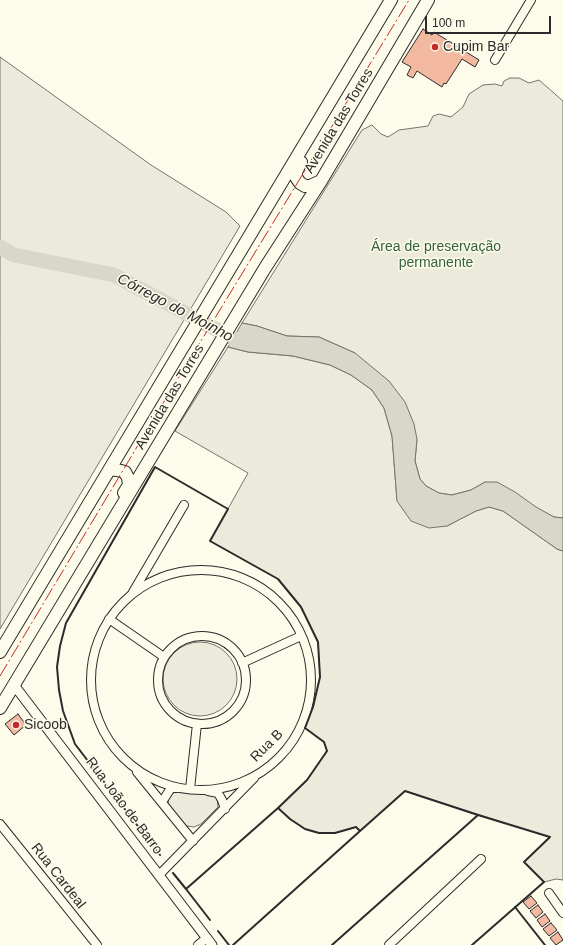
<!DOCTYPE html>
<meta charset="utf-8">
<style>
body{margin:0}
#map{position:relative;width:563px;height:945px;overflow:hidden;background:#fdfbea;font-family:Helvetica,sans-serif}
canvas{display:block}
.scale{position:absolute;left:425px;top:16px;width:126px;height:18px;box-sizing:border-box;border:2px solid #2b2b2b;border-top:0;padding-left:5px;font-size:12px;line-height:14px;white-space:nowrap;color:#2b2b2b;-webkit-text-stroke:3px #fdfbea;paint-order:stroke}
</style>
<div id="map">
<canvas width="563" height="945"></canvas>
<div class="scale">100 m</div>
</div>
<script>
const ctx = document.querySelector('canvas').getContext('2d');
ctx.lineJoin = 'round';
function fillPath(path, color) { ctx.fillStyle = color; ctx.fill(path, 'evenodd'); }
const shape = rows => new Path2D(rows.map(r => 'M' + r).join(''));
function stroke(path, color, width, dash) { ctx.strokeStyle = color; ctx.lineWidth = width; ctx.lineCap = dash ? 'butt' : 'round'; ctx.setLineDash(dash || []); ctx.stroke(path); }
function label(font, color, halo, rows, align = 'center') {
  ctx.font = font + ' Helvetica,sans-serif'; ctx.lineWidth = 3; ctx.setLineDash([]); ctx.textBaseline = 'middle'; ctx.strokeStyle = halo; ctx.fillStyle = color; for (const [text, x, y, turn = 0] of rows) {
    ctx.save(); ctx.translate(x, y); ctx.rotate((+turn || 0) * Math.PI / 180); ctx.textAlign = isNaN(turn) ? turn : align; if (halo) ctx.strokeText(text, 0, 0); ctx.fillText(text, 0, 0); ctx.restore();
  }
}
const green = shape([
 [0,57,151,165,226,212,240,226,0,629,0,57],
 [510,78,519,78,529,83,539,80,563,101,563,518,554,517,485,482,471,490,452,495,439,493,426,486,420,479,415,461,417,439,355,353,319,337,287,336,257,326,242,323,362,130,372,125,381,134,388,137,399,130,428,126,433,116,439,114,451,117,463,107,469,94,483,85,495,84,502,86,504,81,510,78],
 [228,347,248,352,293,356,330,365,351,375,372,390,384,408,392,436,397,500,447,526,476,511,489,507,503,511,557,549,563,551,563,880,556,879,544,882,524,862,549,837,405,791,360,831,356,827,335,833,319,833,305,829,290,819,278,808,307,780,327,751,324,742,305,728,313,707,320,677,318,642,301,607,278,579,210,541,248,473,175,431,228,347],
 '163 679a37 37 0 1 1 74 0a37 37 0 1 1-74 0Z',
 [176,791,209,793,215,796,217,798,218,807,201,824,194,827,187,826,183,824,168,804,169,797,176,791]
]);
fillPath(green, '#ecebdb');
stroke(green, '#74746e', 1);
const water = shape([
 [242,323,257,326,287,336,319,337,355,353,389,381,405,402,414,424,417,439,415,461,420,479,426,486,439,493,452,495,471,490,485,482,497,482,515,492,536,507,554,517,563,518,563,551,557,549,503,511,489,507,476,511,447,526,429,528,411,521,397,501,392,436,384,408,372,390,351,375,330,365,293,356,248,352,228,347,242,323]
]);
fillPath(water, '#d8d7c9');
stroke(water, '#74746e', 1);
stroke(shape([
 [0,247,14,255,114,275,238,341,253,343]
]), '#d8d7c9', 15);
const building = shape([
 [423,29,432,35,434,32,479,60,475,67,462,59,446,84,444,83,442,87,417,71,413,78,407,75,411,67,402,62,423,29],
 [18,714,26,725,14,735,5,724,18,714],
 [531,896,537,903,529,909,523,902,531,896],
 [538,905,543,912,536,918,530,911,538,905],
 [545,914,550,921,542,927,537,920,545,914],
 [551,923,557,930,549,936,543,929,551,923],
 [558,932,563,940,556,945,550,938,558,932]
]);
fillPath(building, '#f2b8a0');
stroke(building, '#2b2b2b', 1);
const minor = shape([
 [495,60,531,0],
 '91 680a110 110 0 1 1 220 0a110 110 0 1 1-220 0Z',
 [133,592,184,505],
 [109,619,164,657],
 '158 680a44 44 0 1 1 88 0a44 44 0 1 1-88 0Z',
 [242,663,301,636],
 [137,772,193,841],
 [190,789,197,724],
 [208,791,218,793,222,800,225,809],
 [162,802,171,788,177,788],
 [0,824,97,945],
 [159,875,254,778],
 [549,893,563,913],
 [198,945,207,938],
 [389,945,481,859]
]);
const tertiary = shape([
 [14,685,212,945]
]);
const primary = shape([
 [301,162,296,172,296,177,300,183,305,186,310,186,321,181],
 [110,469,117,470,125,472,128,478,129,485,124,493],
 [0,652,391,0],
 [0,708,265,268,321,181,428,0]
]);
stroke(minor, '#2b2b2b', 10);
stroke(tertiary, '#2b2b2b', 11);
stroke(primary, '#2b2b2b', 14);
stroke(minor, '#fdfbea', 8);
stroke(tertiary, '#fdfbea', 9);
stroke(primary, '#fdfbea', 12);
stroke(shape([
 [160,855,75,744,63,711,59,690,57,667,60,646,66,623,155,467,228,509,210,541,278,579,301,607,318,642,320,677,313,707,305,728,324,742,327,751,307,780,278,808,186,889,173,873],
 [186,889,210,920],
 [515,907,545,945],
 [218,931,229,945],
 [233,945,360,831,356,827,335,833,319,833,305,829,290,819,278,808],
 [332,945,478,815,405,791,360,831],
 [472,945,544,882,524,862,550,837,478,815]
]), '#2b2b2b', 2);
stroke(shape([
 [0,676,168,395,409,0]
]), '#c62828', 1, [14, 3, 2, 3]);
for (const [x, y, r, color] of [
 [435,47,4,"#c62828"],
 [16,725,4,"#c62828"]
]) { const dot = new Path2D(); dot.arc(x, y, r, 0, 2 * Math.PI); ctx.fillStyle = color; ctx.fill(dot); stroke(dot, '#fdfbea', 1.5); }
label('14px', '#2b2b2b', '#fdfbea', [
 ["Cupim Bar",443,47],
 ["Sicoob",24,725]
], 'left');
label('14px', '#2b2b2b', '#fdfbea', [
 ["Avenida das Torres",339,121,-59],
 ["Avenida das Torres",170,397,-59],
 ["Rua B",267,746,-45],
 ["Rua João de Barro",124,806,53],
 ["Rua Cardeal",58,876,52]
]);
label('14px', '#34623c', '#fdfbea', [
 ["Área de preservação",436,247],
 ["permanente",436,263]
]);
label('italic 15px', '#2b2b2b', '#fdfbea', [
 ["Córrego do Moinho",175,308,28]
]);
</script>
